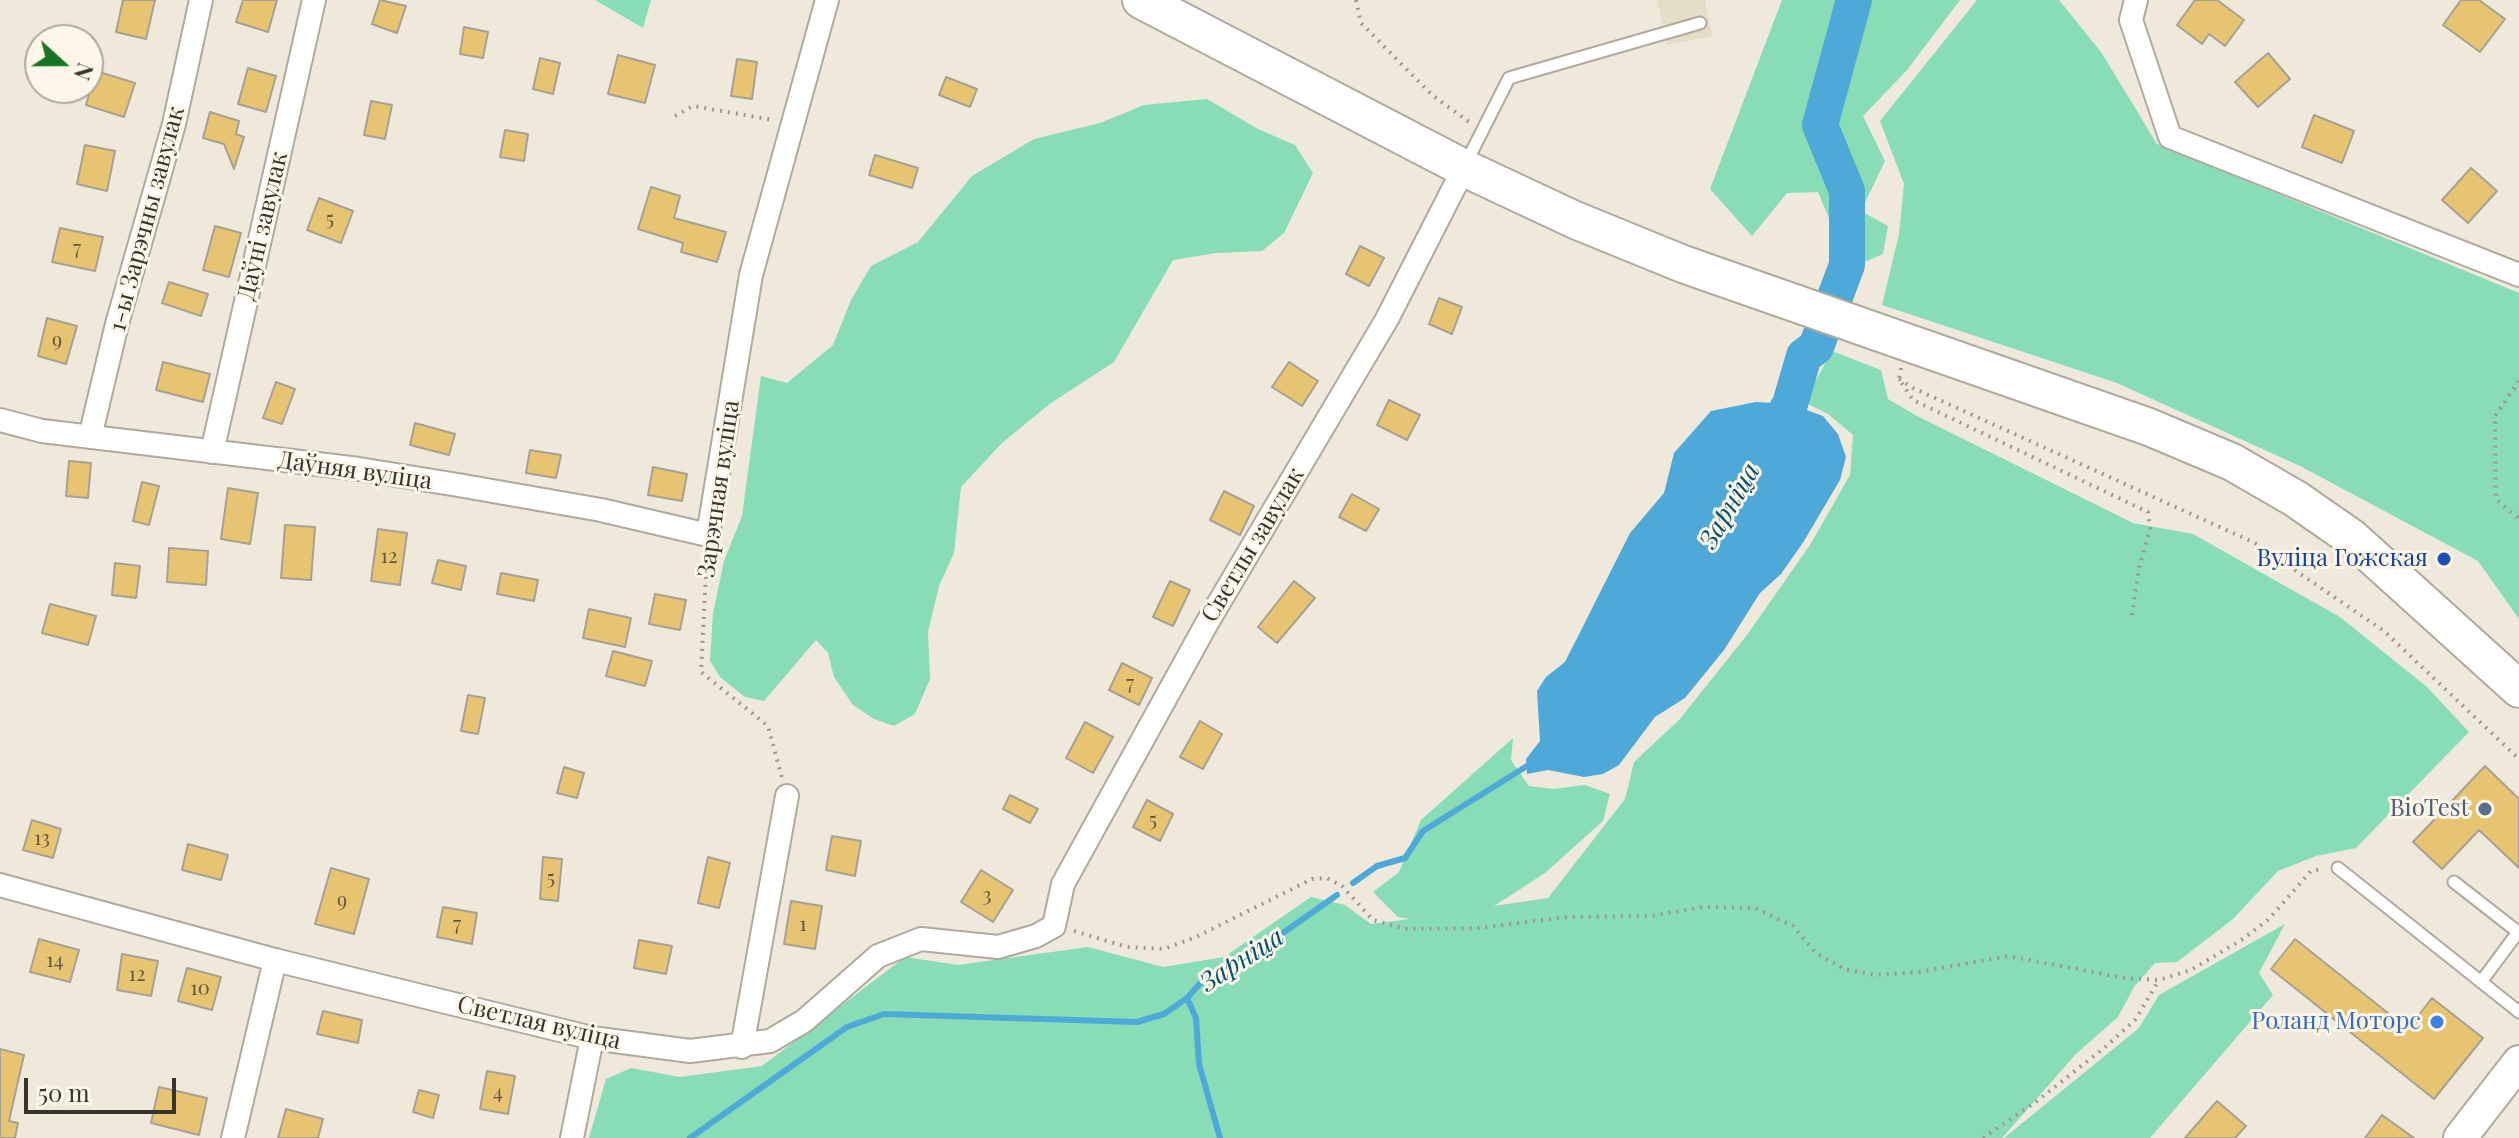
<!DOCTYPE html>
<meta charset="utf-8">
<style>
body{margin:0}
#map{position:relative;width:2519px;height:1138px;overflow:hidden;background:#efe9db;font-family:"Playfair Display",serif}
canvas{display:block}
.north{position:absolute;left:24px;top:24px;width:80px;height:80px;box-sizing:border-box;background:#fcf6e8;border:2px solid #ada89e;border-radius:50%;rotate:111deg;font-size:22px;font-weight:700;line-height:32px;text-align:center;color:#37342f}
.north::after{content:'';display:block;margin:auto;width:28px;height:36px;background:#187422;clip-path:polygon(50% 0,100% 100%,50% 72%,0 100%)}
.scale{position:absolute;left:24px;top:1078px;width:152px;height:36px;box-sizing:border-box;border:4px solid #37342f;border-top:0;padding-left:10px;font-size:24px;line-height:28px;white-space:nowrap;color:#37342f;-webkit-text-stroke:6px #fcf6e8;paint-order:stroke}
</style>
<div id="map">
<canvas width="2519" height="1138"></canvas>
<div class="north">N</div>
<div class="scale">50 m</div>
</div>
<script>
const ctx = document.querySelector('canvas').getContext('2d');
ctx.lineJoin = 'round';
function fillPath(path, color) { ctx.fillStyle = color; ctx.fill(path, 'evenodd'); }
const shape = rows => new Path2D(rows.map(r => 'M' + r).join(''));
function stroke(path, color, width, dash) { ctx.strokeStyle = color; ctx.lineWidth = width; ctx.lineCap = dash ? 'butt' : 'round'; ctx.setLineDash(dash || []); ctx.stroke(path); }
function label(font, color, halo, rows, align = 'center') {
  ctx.font = font + ' "Playfair Display",serif'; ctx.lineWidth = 6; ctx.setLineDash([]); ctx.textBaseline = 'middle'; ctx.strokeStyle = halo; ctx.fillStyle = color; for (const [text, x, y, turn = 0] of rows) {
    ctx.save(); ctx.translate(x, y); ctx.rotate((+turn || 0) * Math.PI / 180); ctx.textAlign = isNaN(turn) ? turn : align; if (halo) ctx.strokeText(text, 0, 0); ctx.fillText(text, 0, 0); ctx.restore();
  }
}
fillPath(shape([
 [1657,0,1705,0,1712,36,1667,45]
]), '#e6ddc8');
fillPath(shape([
 [595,0,651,0,643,28],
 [1782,0,1960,0,1907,70,1863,116,1885,161,1861,211,1888,226,1883,254,1862,263,1840,245,1818,192,1787,193,1752,236,1710,189],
 [1977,0,2059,0,2101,52,2157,144,2519,293,2519,619,2478,561,2300,466,2117,383,1882,305,1899,234,1904,184,1880,121],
 [1207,99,1258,129,1295,145,1313,173,1284,233,1262,251,1216,253,1173,260,1114,362,1051,403,1002,443,961,487,954,553,939,586,928,632,930,679,915,714,894,726,874,719,853,705,834,677,828,653,816,640,764,701,745,697,720,677,710,661,713,613,724,561,742,516,761,376,787,383,833,345,851,300,871,266,918,242,972,176,1034,139,1100,123,1144,105],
 [1832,351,1881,370,1888,399,1917,416,2133,523,2193,534,2340,617,2427,687,2469,732,2356,848,2316,856,2278,871,2233,919,2177,962,2155,963,2134,987,2118,1017,2076,1054,2002,1138,589,1138,606,1079,631,1068,680,1077,762,1066,905,957,958,965,1088,947,1163,967,1224,957,1311,897,1345,905,1371,924,1410,919,1398,917,1373,892,1399,872,1421,820,1513,738,1511,760,1529,786,1553,789,1585,785,1610,794,1603,821,1545,873,1494,906,1548,898,1625,799,1634,762,1679,720,1747,635,1810,545,1850,475,1853,435,1828,414,1804,402],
 [2285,924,2259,973,2273,995,2150,1138,2004,1138,2139,1028,2159,995]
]), '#88dcb6');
fillPath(shape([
 [1756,402,1790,404,1823,416,1838,434,1846,457,1840,480,1804,541,1781,574,1760,593,1724,650,1685,698,1655,717,1619,765,1603,774,1584,777,1548,770,1527,774,1526,759,1540,741,1537,691,1546,677,1565,662,1630,533,1664,493,1674,453,1711,411]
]), '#4fa9d8');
stroke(shape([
 [1353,883,1377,866,1405,858,1423,831,1527,766],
 [690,1138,847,1027,884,1014,1137,1022,1164,1014,1187,998],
 [1220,1138,1199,1064,1196,1018,1187,998,1207,976,1220,975,1236,966,1337,895]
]), '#4fa9d8', 6);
stroke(shape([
 [1765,447,1790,404,1804,356,1816,347,1847,265,1847,191,1820,125,1854,0]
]), '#4fa9d8', 36);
const building = shape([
 [123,0,155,0,146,39,116,32,123,0],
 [243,0,277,0,268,32,236,22,243,0],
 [380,0,406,6,397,33,372,24,380,0],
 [2195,0,2217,0,2244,20,2225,46,2209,34,2202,44,2177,25,2195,0],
 [2461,0,2479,0,2505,19,2480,52,2443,25,2461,0],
 [464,27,488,32,483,58,460,54,464,27],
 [2268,53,2290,79,2258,107,2235,82,2268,53],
 [618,55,655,65,645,103,608,94,618,55],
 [540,58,560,63,553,94,533,89,540,58],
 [737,59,757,62,752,99,731,96,737,59],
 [248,68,276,76,266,112,238,104,248,68],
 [96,71,135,83,124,117,86,105,96,71],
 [946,77,977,89,970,107,939,95,946,77],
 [371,101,392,105,385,139,364,135,371,101],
 [210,112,239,121,236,134,244,137,234,169,224,144,203,138,210,112],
 [2314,115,2354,131,2342,163,2302,147,2314,115],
 [505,130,528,134,524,161,500,157,505,130],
 [85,145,115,151,107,191,77,184,85,145],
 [875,155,918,168,912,188,869,175,875,155],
 [2471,168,2497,191,2468,223,2442,200,2471,168],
 [651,187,680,196,674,218,726,232,717,262,681,252,683,243,638,229,651,187],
 [319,198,353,211,341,243,307,230,319,198],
 [215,226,241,233,229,277,203,270,215,226],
 [60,228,103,237,95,271,52,262,60,228],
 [1360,246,1384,258,1369,286,1346,274,1360,246],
 [169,282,208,294,201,316,162,303,169,282],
 [1439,298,1462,307,1452,334,1429,324,1439,298],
 [47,318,77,326,66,364,38,356,47,318],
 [163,362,210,374,203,402,156,390,163,362],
 [1289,362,1318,381,1302,406,1272,387,1289,362],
 [276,382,295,389,282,424,263,418,276,382],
 [1389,400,1420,415,1407,440,1377,425,1389,400],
 [415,423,455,434,449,455,410,445,415,423],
 [530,450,561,455,556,478,526,473,530,450],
 [69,461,91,463,88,498,66,496,69,461],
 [653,467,687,474,682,501,648,495,653,467],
 [142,482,159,486,149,525,133,521,142,482],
 [228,488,258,493,250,544,221,539,228,488],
 [1224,491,1254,506,1240,535,1210,520,1224,491],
 [1352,494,1379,509,1366,531,1339,517,1352,494],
 [285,525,315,527,311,580,281,578,285,525],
 [378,529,407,533,400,585,371,581,378,529],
 [169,548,208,551,206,585,167,582,169,548],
 [438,560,466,566,461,590,432,583,438,560],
 [115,563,140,566,136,598,112,595,115,563],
 [501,573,538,580,534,601,497,594,501,573],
 [1170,581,1190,590,1173,626,1153,617,1170,581],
 [1294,581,1315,598,1277,643,1258,627,1294,581],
 [655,594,686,600,680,630,649,624,655,594],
 [50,604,96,616,88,645,42,633,50,604],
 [589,609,631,618,625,647,583,638,589,609],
 [613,651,652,661,645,686,606,676,613,651],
 [1122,663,1152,678,1139,705,1109,690,1122,663],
 [468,695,485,698,478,734,461,731,468,695],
 [1200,721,1222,734,1203,769,1180,757,1200,721],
 [1085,722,1113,737,1093,773,1066,758,1085,722],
 [2485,766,2519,799,2519,868,2479,830,2442,869,2413,842,2485,766],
 [564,767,584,773,577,798,557,793,564,767],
 [1010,795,1038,809,1030,823,1003,809,1010,795],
 [1147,800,1173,814,1160,841,1133,827,1147,800],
 [32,820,61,829,53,858,23,850,32,820],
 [832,836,861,841,855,876,826,870,832,836],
 [188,844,228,855,221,880,182,870,188,844],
 [543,857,562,859,558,901,540,899,543,857],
 [708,857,730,863,719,908,698,903,708,857],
 [331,868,369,879,354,934,315,924,331,868],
 [981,870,1013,890,993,922,961,902,981,870],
 [791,901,822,906,815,949,784,944,791,901],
 [443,907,477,913,472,944,437,937,443,907],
 [39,939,79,950,70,982,30,972,39,939],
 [2295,939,2408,1029,2432,998,2483,1038,2434,1099,2271,969,2295,939],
 [639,940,672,946,666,974,634,968,639,940],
 [122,954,158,961,151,996,117,990,122,954],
 [187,968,221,977,212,1010,178,1001,187,968],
 [323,1011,362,1020,358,1043,317,1034,323,1011],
 [0,1049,24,1055,9,1121,18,1123,15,1138,0,1138,0,1049],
 [487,1071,515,1076,508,1114,480,1109,487,1071],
 [159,1087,207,1098,199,1135,151,1123,159,1087],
 [419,1090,439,1095,433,1118,413,1112,419,1090],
 [2217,1101,2246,1126,2235,1138,2185,1138,2217,1101],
 [286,1109,323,1119,318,1138,278,1138,286,1109],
 [2382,1115,2414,1138,2365,1138,2382,1115]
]);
fillPath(building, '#e6c471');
stroke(building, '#a7a194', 2);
const lane = shape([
 [1465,165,1509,78,1700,23],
 [2338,868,2519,1012],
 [2454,882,2518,932,2481,982]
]);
const street = shape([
 [2136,0,2131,20,2170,137,2519,275],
 [0,420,42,431,359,469,458,485,601,510,708,535,751,275,827,0],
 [90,437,117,324,174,124,201,0],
 [212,452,314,0],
 [0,885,275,960,592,1038,690,1051,770,1041,804,1021,878,956,921,939,998,947,1036,936,1054,926,1063,884,1207,623,1387,319,1464,168],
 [742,1047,787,796],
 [233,1138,275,960],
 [572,1138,592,1038]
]);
const secondary = shape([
 [2460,1138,2519,1062]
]);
const primary = shape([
 [1141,0,1464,168,1575,220,1683,264,2149,427,2232,462,2296,499,2352,538,2519,689]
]);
stroke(lane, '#b0aa9d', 15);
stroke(street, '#b0aa9d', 26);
stroke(secondary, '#b0aa9d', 36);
stroke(primary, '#b0aa9d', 40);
stroke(shape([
 [1356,0,1361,23,1432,95,1472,124],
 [675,116,693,106,773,120],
 [1901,368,1899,379,1913,400,2148,512,2150,529,2139,568,2131,621],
 [1899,379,1913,388,2255,543,2384,631,2519,759],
 [2519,381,2495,416,2496,499,2519,519],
 [707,553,701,672,768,726,782,778],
 [1074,931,1127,947,1164,949,1196,937,1312,879,1327,878,1342,886,1373,920,1405,929,1479,928,1567,917,1651,916,1703,907,1755,908,1793,926,1816,953,1844,969,1875,975,1919,972,2008,956,2125,978,2159,980,2191,970,2243,939,2269,919,2311,871,2323,869],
 [1983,1138,2037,1101,2104,1048,2135,1020,2159,980]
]), '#9c988e', 4, [2, 6]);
stroke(lane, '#fff', 11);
stroke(street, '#fff', 22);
stroke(secondary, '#fff', 32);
stroke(primary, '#fff', 36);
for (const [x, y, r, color] of [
 [2444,559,8,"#1a4fb4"],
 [2485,809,8,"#5c6f8a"],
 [2437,1022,8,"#3f7fe0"]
]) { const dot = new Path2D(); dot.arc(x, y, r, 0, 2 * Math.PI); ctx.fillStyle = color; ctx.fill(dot); stroke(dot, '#fcf6e8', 3); }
label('20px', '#635840', null, [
 ["5",330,220],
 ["7",77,249],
 ["9",57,341],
 ["12",389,557],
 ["7",1130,684],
 ["5",1153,821],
 ["13",42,839],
 ["5",551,879],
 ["3",987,896],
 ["9",342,901],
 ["7",457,925],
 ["1",803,925],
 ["14",55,961],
 ["12",137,975],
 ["10",200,989],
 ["4",498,1093]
]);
label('24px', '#37342f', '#fcf6e8', [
 ["1-ы Зарэчны завулак",147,219,-75],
 ["Даўні завулак",263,226,-77],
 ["Даўняя вуліца",355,471,8],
 ["Зарэчная вуліца",719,489,-82],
 ["Светлы завулак",1253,545,-59],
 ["Светлая вуліца",539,1023,13]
]);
label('24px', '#164399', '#fcf6e8', [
 ["Вуліца Гожская",2428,559]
], 'right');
label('24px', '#4e5e75', '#fcf6e8', [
 ["BioTest",2469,809]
], 'right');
label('24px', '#366cbe', '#fcf6e8', [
 ["Роланд Моторс",2421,1022]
], 'right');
label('italic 26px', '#004e6e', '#fcf6e8', [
 ["Зарніца",1730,506,-60],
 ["Зарніца",1242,960,-33]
]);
</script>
